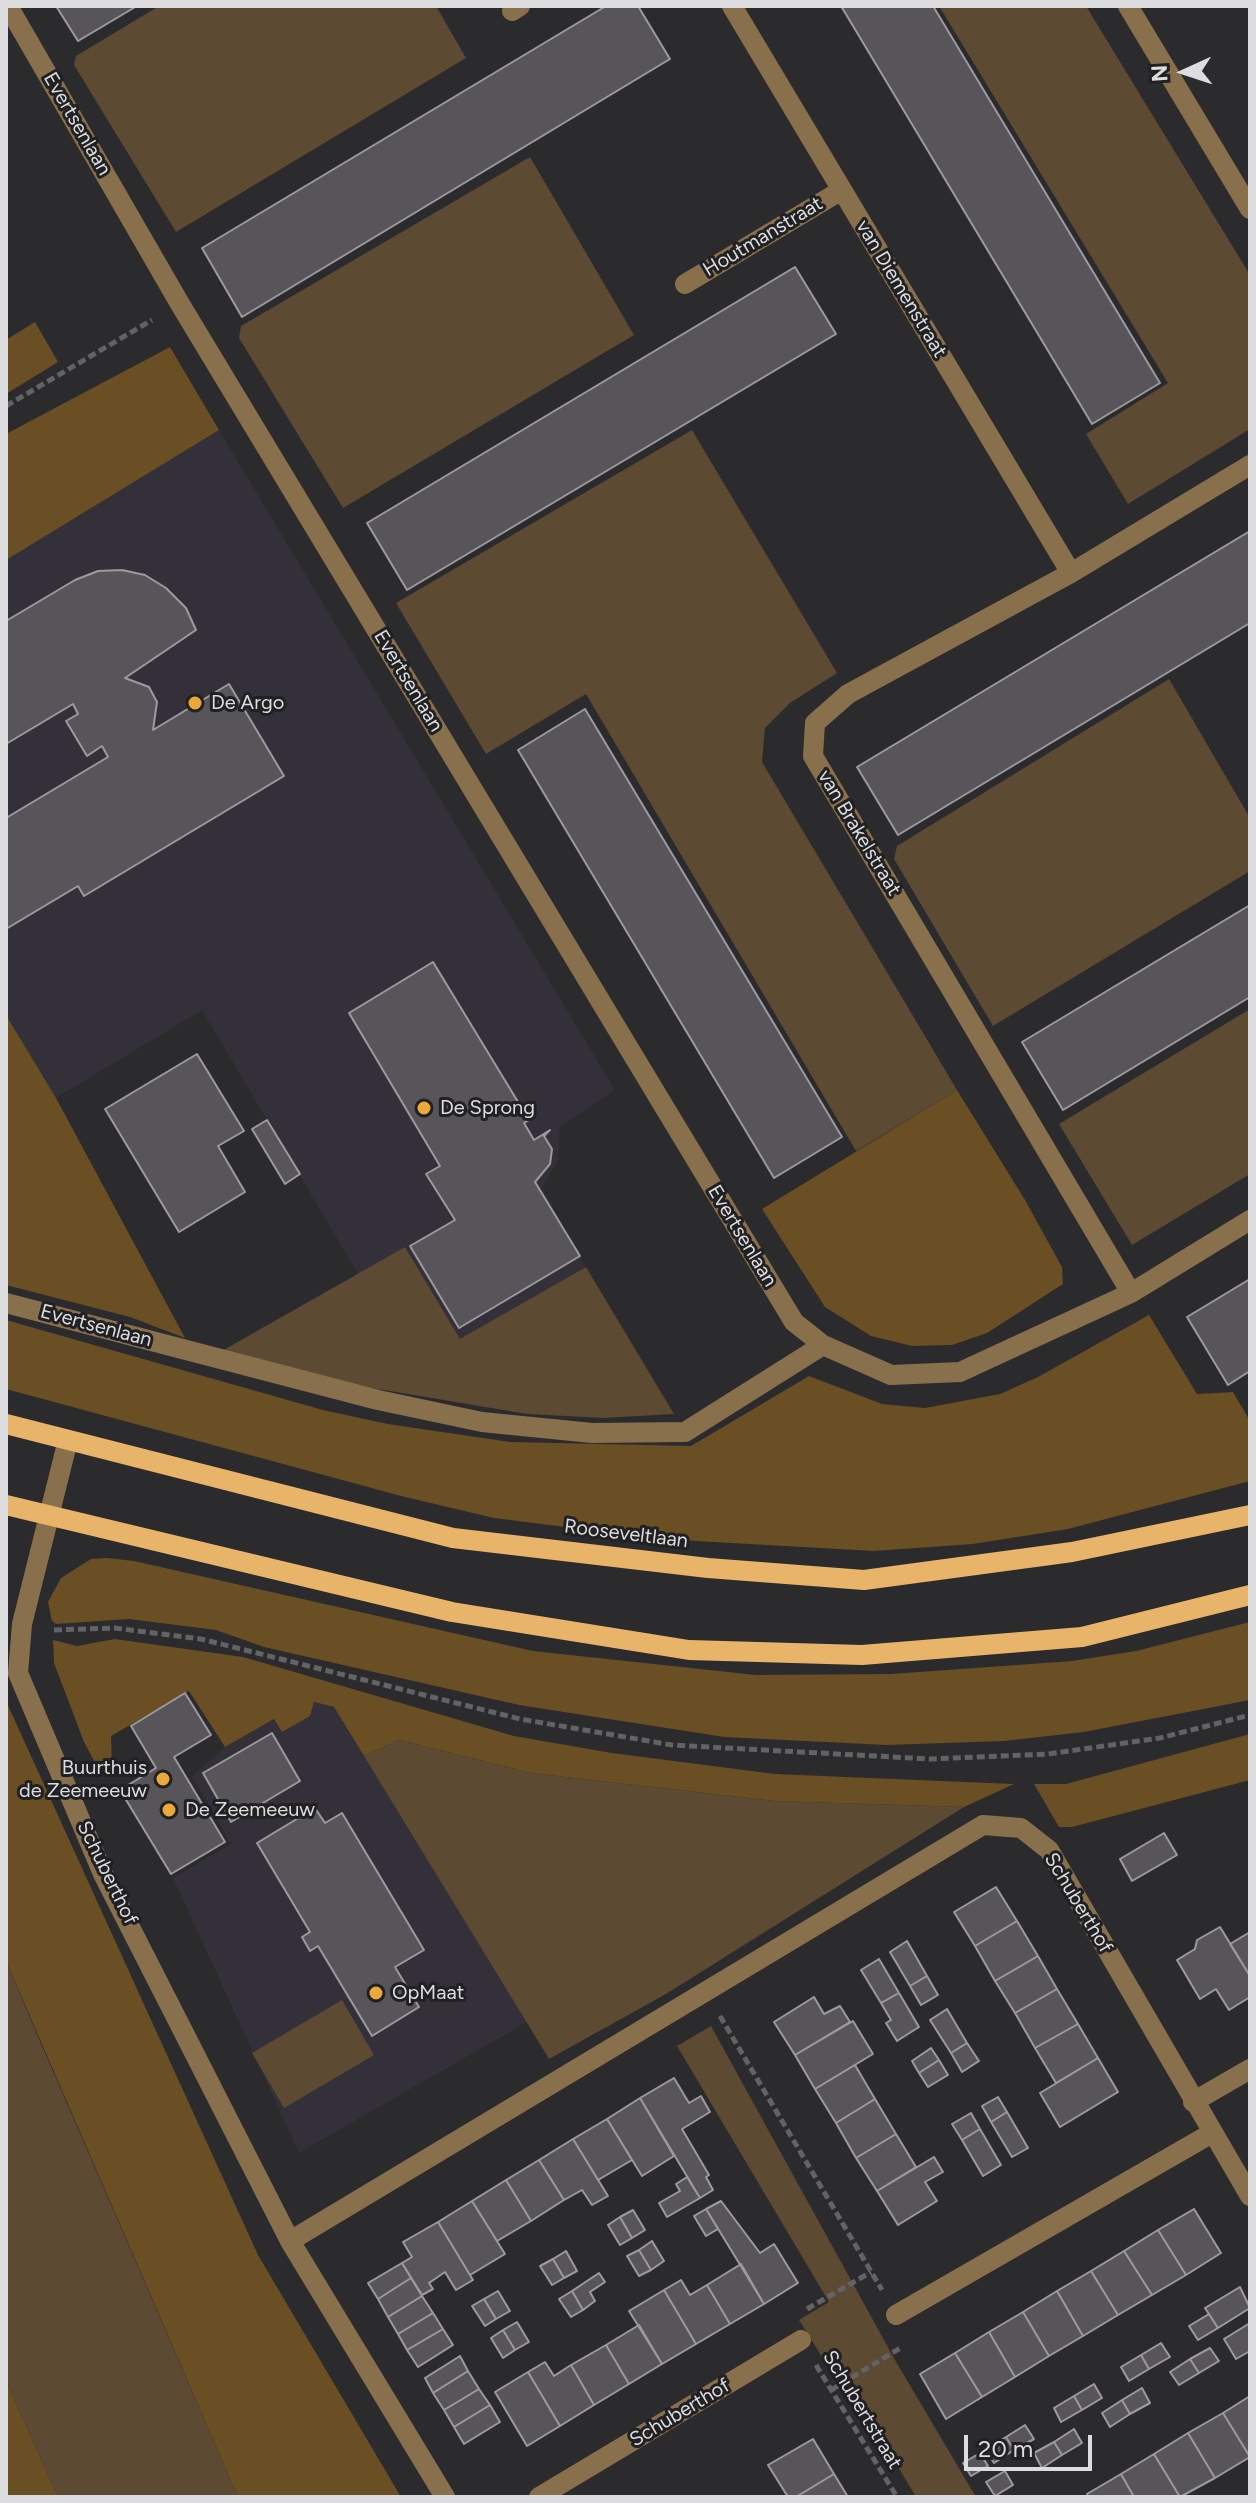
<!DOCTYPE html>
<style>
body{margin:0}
#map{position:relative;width:1256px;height:2503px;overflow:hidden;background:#2b2a2d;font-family:Figtree,sans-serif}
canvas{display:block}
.frame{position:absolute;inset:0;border:8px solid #dddcde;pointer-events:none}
.north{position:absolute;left:1144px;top:32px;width:80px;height:80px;-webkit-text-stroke:6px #212023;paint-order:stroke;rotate:267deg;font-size:22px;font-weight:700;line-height:32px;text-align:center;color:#dddcde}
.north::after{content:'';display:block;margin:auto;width:28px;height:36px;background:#dddcde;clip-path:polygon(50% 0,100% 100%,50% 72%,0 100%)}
.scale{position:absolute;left:964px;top:2435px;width:128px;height:36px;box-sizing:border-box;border:4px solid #dddcde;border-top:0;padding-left:10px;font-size:24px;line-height:28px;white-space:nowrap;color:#dddcde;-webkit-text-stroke:6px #212023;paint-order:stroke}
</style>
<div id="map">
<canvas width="1256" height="2503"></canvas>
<div class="frame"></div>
<div class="north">N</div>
<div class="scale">20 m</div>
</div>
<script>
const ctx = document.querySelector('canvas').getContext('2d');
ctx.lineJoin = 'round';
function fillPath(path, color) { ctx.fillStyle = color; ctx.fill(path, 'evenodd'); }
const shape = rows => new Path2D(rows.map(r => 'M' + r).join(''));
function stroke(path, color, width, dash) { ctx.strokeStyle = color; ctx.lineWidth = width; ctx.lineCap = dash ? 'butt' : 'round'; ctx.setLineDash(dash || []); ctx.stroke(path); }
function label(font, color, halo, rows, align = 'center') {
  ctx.font = font + ' Figtree,sans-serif'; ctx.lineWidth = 6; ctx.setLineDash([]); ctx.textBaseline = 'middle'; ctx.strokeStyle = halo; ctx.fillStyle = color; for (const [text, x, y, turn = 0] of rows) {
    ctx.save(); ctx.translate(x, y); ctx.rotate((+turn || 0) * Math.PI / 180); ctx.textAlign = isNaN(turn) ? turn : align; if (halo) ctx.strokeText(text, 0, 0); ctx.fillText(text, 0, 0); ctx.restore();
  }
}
fillPath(shape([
 [219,430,615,1090,560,1127,558,1160,542,1188,586,1267,460,1340,405,1247,358,1274,202,1010,56,1098,6,1015,6,560],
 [314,1702,334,1707,527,2022,299,2153,173,1878,231,1844,192,1776,225,1747,274,1719,282,1731]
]), '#333039');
fillPath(shape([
 [159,6,436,6,466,58,176,232,74,65,76,56],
 [939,6,1086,6,1250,275,1250,429,1128,504,1086,434,1168,383],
 [530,157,634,335,343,508,239,338,241,326],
 [692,430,837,673,790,703,765,728,762,762,957,1090,856,1151,586,694,486,754,396,603],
 [1169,679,1250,818,1250,871,993,1026,894,859,897,846],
 [1250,1009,1250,1174,1132,1245,1059,1124],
 [405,1247,460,1339,586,1267,674,1414,603,1418,527,1414,372,1388,220,1352],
 [399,1740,531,1773,775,1801,964,1807,666,1994,549,2059,364,1756],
 [6,1961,36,2032,238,2497,58,2497,6,2381],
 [342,2000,374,2055,284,2108,252,2053],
 [711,2026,895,2360,976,2497,916,2497,850,2386,837,2381,799,2320,829,2302,677,2046]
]), '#5c4a32');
fillPath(shape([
 [35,322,58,362,6,394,6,340],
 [170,347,219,430,6,560,6,434],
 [6,1015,56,1098,185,1338,130,1317,6,1285],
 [957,1090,1025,1200,1062,1267,1063,1284,987,1333,952,1345,912,1346,871,1336,825,1307,762,1209],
 [1149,1315,1197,1394,1233,1392,1250,1421,1250,1481,1068,1529,973,1544,874,1551,660,1539,494,1518,405,1497,6,1389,6,1320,323,1410,388,1424,510,1442,691,1446,809,1376,882,1404,925,1408,1000,1394,1038,1377],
 [107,1558,134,1561,533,1651,756,1675,891,1674,1072,1661,1136,1651,1250,1622,1250,1700,1084,1732,1004,1741,886,1745,724,1737,519,1705,264,1647,216,1630,129,1619,56,1624,52,1621,48,1602,61,1578,91,1559],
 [115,1639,243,1657,514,1736,612,1753,775,1774,1014,1784,964,1807,775,1801,531,1773,399,1740,364,1756,334,1707,314,1702,310,1716,282,1732,274,1719,225,1747,189,1691,111,1736,112,1765,100,1772,84,1742,54,1663,53,1640,77,1646],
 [6,1701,258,2255,401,2497,238,2497,6,1961],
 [1250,1734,1250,1780,1072,1827,1059,1827,1034,1784,1066,1784],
 [6,2381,58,2497,6,2497]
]), '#6a4e24');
const building = shape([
 [56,6,137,6,78,41,56,6],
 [606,6,638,6,670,59,242,317,202,248,606,6],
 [841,6,933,6,1160,383,1092,424,841,6],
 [795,267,836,334,407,590,367,523,795,267],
 [1250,531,1250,623,898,835,857,767,1250,531],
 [122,570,145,575,166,588,186,608,196,630,125,678,149,687,157,702,153,730,229,684,284,776,84,896,78,886,6,929,6,818,108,757,102,746,87,756,66,721,78,714,73,704,6,744,6,621,75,580,98,571,122,570],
 [585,709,842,1137,774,1178,518,750,585,709],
 [1250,905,1250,997,1063,1110,1022,1042,1250,905],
 [433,962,529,1120,524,1123,534,1140,550,1130,544,1136,552,1149,550,1164,535,1182,580,1256,459,1328,410,1246,455,1220,426,1174,440,1166,349,1013,433,962],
 [197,1054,244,1131,218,1146,245,1192,179,1232,105,1109,197,1054],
 [267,1120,300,1174,285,1184,252,1129,267,1120],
 [1250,1279,1250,1371,1228,1385,1187,1317,1250,1279],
 [185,1693,211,1735,174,1757,225,1842,171,1874,120,1790,156,1768,131,1726,185,1693],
 [272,1733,300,1781,231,1822,203,1773,272,1733],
 [315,1808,325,1823,342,1813,424,1950,395,1967,419,2007,372,2036,318,1946,310,1951,302,1937,310,1932,257,1843,315,1808],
 [1164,1833,1177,1855,1132,1881,1120,1859,1164,1833],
 [996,1887,1017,1921,975,1946,954,1912,996,1887],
 [1017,1921,1038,1956,995,1981,975,1946,1017,1921],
 [1220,1927,1250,1976,1250,1997,1229,2010,1216,1989,1200,1999,1177,1960,1195,1949,1197,1940,1220,1927],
 [1250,1932,1250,1976,1230,1944,1250,1932],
 [907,1941,927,1976,910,1986,890,1952,907,1941],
 [1038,1956,1057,1989,1015,2013,995,1981,1038,1956],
 [879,1959,899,1993,881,2003,861,1970,879,1959],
 [927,1976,938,1995,921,2005,910,1986,927,1976],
 [1057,1989,1078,2024,1035,2048,1015,2013,1057,1989],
 [899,1993,919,2027,897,2041,886,2023,891,2020,881,2003,899,1993],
 [814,1997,824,2014,840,2006,850,2022,795,2055,774,2022,814,1997],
 [947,2009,967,2043,951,2053,930,2020,947,2009],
 [853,2021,873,2054,815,2089,795,2055,853,2021],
 [1078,2024,1098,2058,1056,2083,1035,2048,1078,2024],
 [967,2043,979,2061,962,2072,951,2053,967,2043],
 [931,2048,939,2060,919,2073,912,2061,931,2048],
 [1098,2058,1118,2092,1060,2127,1040,2093,1098,2058],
 [939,2060,948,2075,928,2087,919,2073,939,2060],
 [855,2065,875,2099,836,2123,815,2089,855,2065],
 [674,2078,689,2103,701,2096,710,2112,682,2129,709,2175,706,2177,713,2190,700,2198,640,2098,674,2078],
 [998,2097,1007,2112,991,2122,982,2106,998,2097],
 [640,2098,674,2156,642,2176,607,2119,640,2098],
 [875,2099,896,2134,856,2158,836,2123,875,2099],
 [1007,2112,1028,2148,1012,2157,991,2122,1007,2112],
 [971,2113,980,2129,962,2140,952,2124,971,2113],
 [607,2119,632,2160,598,2180,573,2139,607,2119],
 [980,2129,1001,2165,983,2176,962,2140,980,2129],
 [896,2134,916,2167,877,2191,856,2158,896,2134],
 [573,2139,608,2196,592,2205,582,2190,564,2200,539,2160,573,2139],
 [934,2157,943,2172,925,2182,937,2201,898,2225,877,2191,934,2157],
 [539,2160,564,2200,531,2221,506,2180,539,2160],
 [687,2177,700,2198,667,2217,659,2203,680,2191,676,2184,687,2177],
 [506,2180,531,2221,497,2241,472,2201,506,2180],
 [472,2201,505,2254,470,2275,438,2222,472,2201],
 [721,2201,760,2253,774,2244,798,2283,764,2304,706,2209,721,2201],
 [706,2209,718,2229,706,2236,694,2216,706,2209],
 [1194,2209,1221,2253,1186,2275,1158,2230,1194,2209],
 [633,2210,645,2230,632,2238,620,2217,633,2210],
 [620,2217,632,2238,620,2245,608,2225,620,2217],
 [438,2222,473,2280,456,2290,445,2272,429,2283,433,2289,422,2295,402,2263,412,2257,403,2242,438,2222],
 [1158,2230,1186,2275,1152,2295,1124,2251,1158,2230],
 [652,2241,664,2261,651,2270,639,2250,652,2241],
 [639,2250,651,2270,639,2276,627,2256,639,2250],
 [566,2251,577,2271,564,2278,553,2259,566,2251],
 [1124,2251,1152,2295,1118,2315,1091,2271,1124,2251],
 [553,2259,564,2278,552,2285,540,2266,553,2259],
 [402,2263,411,2278,378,2299,368,2283,402,2263],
 [741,2264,764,2304,730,2324,707,2285,741,2264],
 [1091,2271,1118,2315,1083,2336,1057,2291,1091,2271],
 [599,2273,605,2282,590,2292,595,2301,583,2310,572,2291,599,2273],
 [411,2278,422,2296,388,2317,378,2299,411,2278],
 [681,2280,690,2295,707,2285,730,2324,696,2344,664,2290,681,2280],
 [1240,2287,1250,2308,1218,2328,1205,2308,1240,2287],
 [664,2290,696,2344,662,2364,629,2311,664,2290],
 [498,2291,510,2311,496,2319,484,2299,498,2291],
 [572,2291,583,2310,571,2317,559,2299,572,2291],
 [1057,2291,1083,2336,1049,2356,1023,2312,1057,2291],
 [422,2296,433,2313,398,2334,388,2317,422,2296],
 [484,2299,496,2319,485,2326,472,2306,484,2299],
 [1023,2312,1049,2356,1015,2377,989,2332,1023,2312],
 [433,2313,443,2329,407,2350,398,2334,433,2313],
 [1209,2314,1218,2328,1198,2340,1189,2326,1209,2314],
 [517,2322,529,2342,515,2350,503,2330,517,2322],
 [1250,2323,1250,2351,1236,2359,1224,2339,1250,2323],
 [639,2325,662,2364,629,2384,606,2345,639,2325],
 [443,2329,453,2345,418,2367,407,2350,443,2329],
 [503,2330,515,2350,503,2358,491,2338,503,2330],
 [989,2332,1015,2377,982,2397,955,2353,989,2332],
 [1161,2343,1170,2357,1149,2369,1141,2355,1161,2343],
 [606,2345,629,2384,594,2405,571,2365,606,2345],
 [1210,2348,1219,2361,1199,2373,1190,2359,1210,2348],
 [955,2353,982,2397,946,2419,920,2374,955,2353],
 [1141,2355,1149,2369,1129,2381,1121,2367,1141,2355],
 [460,2356,468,2371,433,2393,425,2378,460,2356],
 [1190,2359,1199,2373,1179,2385,1170,2372,1190,2359],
 [545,2362,554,2376,571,2365,594,2405,560,2426,528,2372,545,2362],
 [468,2371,479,2389,444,2410,433,2393,468,2371],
 [528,2372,560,2426,527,2446,495,2392,528,2372],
 [1094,2384,1102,2398,1082,2410,1074,2396,1094,2384],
 [1142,2388,1150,2403,1130,2414,1122,2400,1142,2388],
 [479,2389,490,2405,454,2427,444,2410,479,2389],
 [1074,2396,1082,2410,1061,2422,1054,2408,1074,2396],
 [1250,2396,1250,2457,1223,2413,1250,2396],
 [1122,2400,1130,2414,1110,2427,1102,2413,1122,2400],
 [490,2405,500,2422,464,2444,454,2427,490,2405],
 [1223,2413,1250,2457,1215,2478,1188,2433,1223,2413],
 [1025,2425,1034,2439,1014,2450,1006,2437,1025,2425],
 [1074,2429,1082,2443,1062,2455,1054,2442,1074,2429],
 [1188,2433,1215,2478,1180,2497,1154,2454,1188,2433],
 [1006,2437,1014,2450,994,2463,985,2449,1006,2437],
 [813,2439,834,2474,796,2497,788,2497,768,2465,813,2439],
 [1054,2442,1062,2455,1042,2468,1034,2453,1054,2442],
 [980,2453,988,2466,971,2476,963,2463,980,2453],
 [1154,2454,1180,2497,1134,2497,1121,2474,1154,2454],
 [1005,2471,1013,2485,995,2496,986,2482,1005,2471],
 [834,2474,848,2497,796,2497,834,2474],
 [1121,2474,1134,2497,1088,2497,1087,2494,1121,2474]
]);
fillPath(building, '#575559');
stroke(building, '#9c9a9e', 2);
stroke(shape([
 [6,406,152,320],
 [54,1630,115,1628,201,1639,520,1719,672,1745,930,1759,1048,1754,1160,1738,1250,1715],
 [720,2016,882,2290],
 [807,2309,871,2272],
 [816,2365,897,2497],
 [831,2390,902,2347]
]), '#636265', 5, [8, 4]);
stroke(shape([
 [8,6,180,304,794,1322,823,1345,891,1375,960,1372,1131,1293,1250,1220],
 [732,6,1071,573],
 [1128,6,1250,209],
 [512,11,520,6],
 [685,284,842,190],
 [1131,1293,813,756,815,723,848,694,1071,573,1250,465],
 [6,1303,378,1400,482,1422,592,1433,685,1432,823,1345],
 [68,1440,22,1624,18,1673,104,1876,290,2241,445,2497],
 [1193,2102,1250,2069],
 [290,2241,983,1825,1021,1828,1049,1850,1250,2196],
 [896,2315,1212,2133],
 [539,2497,801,2340]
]), '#89704d', 20);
stroke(shape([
 [6,1424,453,1538,708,1568,864,1580,1072,1552,1250,1515],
 [6,1505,452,1612,689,1650,862,1655,1082,1637,1250,1595]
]), '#e8b46a', 20);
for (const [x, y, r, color] of [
 [195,703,8,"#eda83b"],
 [424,1108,8,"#eda83b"],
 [163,1779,8,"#eda83b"],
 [169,1810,8,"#eda83b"],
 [376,1993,8,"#eda83b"]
]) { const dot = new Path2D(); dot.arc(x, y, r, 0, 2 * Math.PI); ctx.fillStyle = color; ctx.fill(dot); stroke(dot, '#212023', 3); }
label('20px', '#dddcde', '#212023', [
 ["Evertsenlaan",77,124,60],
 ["Houtmanstraat",763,237,-31],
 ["van Diemenstraat",901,289,59],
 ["Evertsenlaan",408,681,59],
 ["van Brakelstraat",859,833,59],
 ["Evertsenlaan",742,1236,59],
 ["Evertsenlaan",96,1326,15],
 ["Rooseveltlaan",626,1534,7],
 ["Schuberthof",107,1873,64],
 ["Schuberthof",1078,1903,59],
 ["Schubertstraat",862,2410,59],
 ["Schuberthof",680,2413,-31]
]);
label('20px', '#dddcde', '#212023', [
 ["De Argo",211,703],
 ["De Sprong",440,1108],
 ["Buurthuis",147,1768,"right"],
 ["de Zeemeeuw",147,1791,"right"],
 ["De Zeemeeuw",185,1810],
 ["OpMaat",392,1993]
], 'left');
</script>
